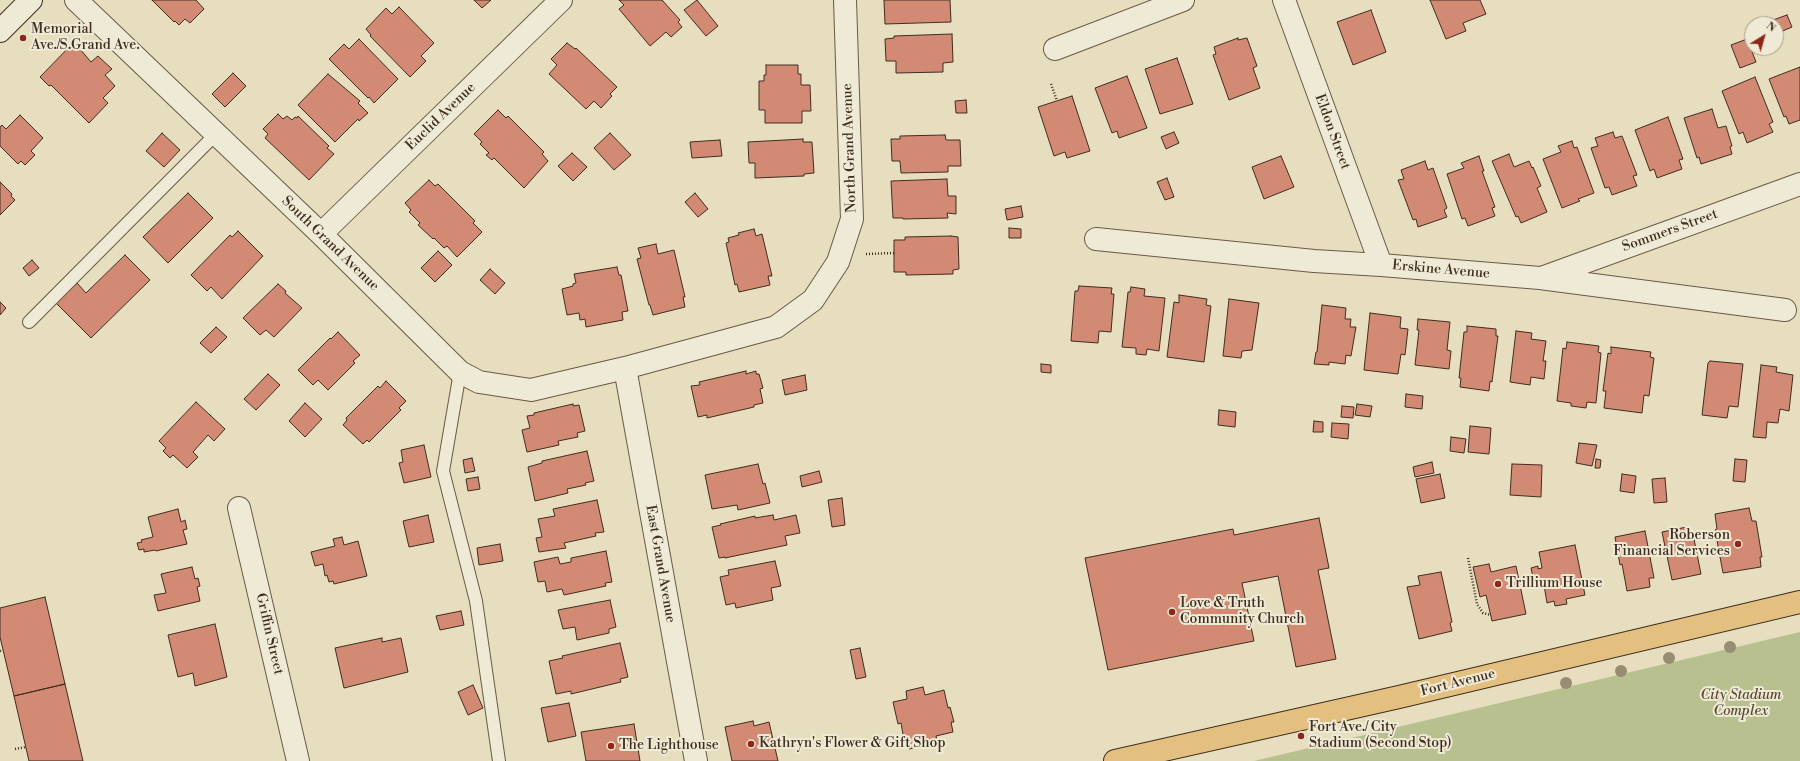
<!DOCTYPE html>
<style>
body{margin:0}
#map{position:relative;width:1800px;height:761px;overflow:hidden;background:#e6debf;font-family:"Libre Bodoni",serif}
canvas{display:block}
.north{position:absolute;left:1744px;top:16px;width:40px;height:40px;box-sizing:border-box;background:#efead5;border:1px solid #a99e8c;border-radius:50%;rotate:37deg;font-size:11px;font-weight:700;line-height:16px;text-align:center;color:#402d1f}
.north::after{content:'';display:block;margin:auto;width:14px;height:18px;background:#8f2418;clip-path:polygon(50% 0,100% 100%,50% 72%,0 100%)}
</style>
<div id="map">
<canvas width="1800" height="761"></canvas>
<div class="north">N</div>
</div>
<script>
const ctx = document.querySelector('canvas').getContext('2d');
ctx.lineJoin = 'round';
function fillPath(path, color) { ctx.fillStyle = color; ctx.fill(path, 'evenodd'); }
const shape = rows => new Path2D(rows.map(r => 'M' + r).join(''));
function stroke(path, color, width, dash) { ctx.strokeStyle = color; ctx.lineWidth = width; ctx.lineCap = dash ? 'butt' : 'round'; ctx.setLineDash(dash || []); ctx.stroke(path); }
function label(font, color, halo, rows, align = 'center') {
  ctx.font = font + ' "Libre Bodoni",serif'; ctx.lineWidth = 4; ctx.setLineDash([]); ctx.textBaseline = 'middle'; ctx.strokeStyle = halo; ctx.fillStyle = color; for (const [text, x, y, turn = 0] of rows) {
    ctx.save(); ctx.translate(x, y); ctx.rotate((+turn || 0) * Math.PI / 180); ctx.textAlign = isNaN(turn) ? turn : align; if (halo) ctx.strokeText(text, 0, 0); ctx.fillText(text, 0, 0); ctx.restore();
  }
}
fillPath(shape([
 [1800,632,1800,761,1254,761]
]), '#b9c08f');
const building = shape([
 [152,0,196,0,204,9,190,23,185,19,179,25,175,21,174,22,152,0],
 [474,0,491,0,482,8,474,0],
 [619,0,662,0,680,20,678,22,682,27,671,37,666,32,650,46,619,9,624,5,619,0],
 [697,0,718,26,706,36,684,10,697,0],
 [884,0,950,0,951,22,885,24,884,0],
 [1430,0,1480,0,1486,14,1463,23,1466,31,1446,39,1430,0],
 [399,7,434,43,421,56,426,61,410,77,370,36,371,35,366,29,386,8,392,14,399,7],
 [1371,10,1386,52,1353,65,1337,22,1371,10],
 [1787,15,1792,27,1778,33,1776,24,1774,24,1773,20,1787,15],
 [952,34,953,62,943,63,943,72,896,73,896,61,886,61,885,39,894,38,894,36,952,34],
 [1238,38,1238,40,1247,38,1257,66,1253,68,1260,88,1229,100,1213,55,1216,54,1214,47,1238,38],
 [359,39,398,79,374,103,369,97,368,98,329,59,344,44,349,49,359,39],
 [1747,39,1756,62,1740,68,1731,45,1747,39],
 [74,42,91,62,98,56,112,69,105,75,115,86,103,98,108,103,89,123,51,85,49,86,40,77,74,42],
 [567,43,575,49,576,48,617,87,610,94,612,96,601,108,594,101,586,109,549,74,557,65,551,59,567,43],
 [1177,58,1193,104,1160,114,1145,69,1177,58],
 [766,65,798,65,798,74,801,74,801,85,810,85,811,111,802,111,802,123,765,123,765,110,759,110,759,81,764,81,764,75,766,75,766,65],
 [1800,67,1800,120,1789,124,1786,116,1784,117,1769,79,1800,67],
 [233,73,246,86,225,107,212,94,233,73],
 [328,74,360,101,358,103,368,113,359,121,358,119,335,142,298,105,328,74],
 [1127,76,1147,128,1119,138,1117,131,1112,133,1095,88,1127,76],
 [1755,77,1773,122,1769,124,1773,132,1747,143,1743,132,1739,134,1722,91,1755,77],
 [1072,96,1090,151,1067,158,1065,152,1054,156,1038,107,1072,96],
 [966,100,967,113,956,113,955,101,966,100],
 [1712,109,1718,128,1726,126,1732,146,1730,147,1732,154,1701,164,1699,157,1697,158,1684,118,1712,109],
 [498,110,506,118,508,116,544,152,542,154,548,161,524,188,494,158,492,160,486,155,489,153,480,144,482,142,474,134,498,110],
 [278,114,283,119,287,116,292,120,295,117,297,118,298,116,329,146,327,148,334,154,309,180,265,138,268,134,263,129,278,114],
 [20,115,43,138,31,151,35,155,25,165,21,161,18,164,0,146,0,127,2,125,6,129,20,115],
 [1668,117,1683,159,1679,160,1682,169,1657,178,1654,169,1650,171,1635,130,1668,117],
 [1174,132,1179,143,1166,149,1161,137,1174,132],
 [1613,132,1615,138,1622,136,1637,175,1633,176,1637,186,1612,195,1609,187,1605,188,1591,148,1598,146,1595,138,1613,132],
 [162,133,180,150,164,167,146,151,162,133],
 [610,133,631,155,614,170,594,148,610,133],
 [945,135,946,140,960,140,961,166,948,166,948,172,901,173,900,161,892,161,891,139,900,139,900,136,945,135],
 [803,139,803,142,812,142,814,173,804,174,804,176,755,178,755,163,749,163,748,142,803,139],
 [720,140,722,156,692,158,690,142,720,140],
 [1572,141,1574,148,1577,147,1594,193,1578,199,1580,201,1562,208,1543,159,1561,152,1558,146,1572,141],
 [572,153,587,167,573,181,558,166,572,153],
 [1509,154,1514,167,1529,161,1532,168,1533,167,1541,186,1537,188,1547,212,1521,223,1518,216,1516,217,1492,161,1509,154],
 [1281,156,1294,187,1264,199,1252,167,1281,156],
 [1479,156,1484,171,1482,171,1495,207,1492,208,1495,216,1468,226,1465,218,1462,219,1447,174,1464,168,1461,163,1479,156],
 [1425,161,1428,170,1433,168,1447,208,1444,210,1447,217,1418,227,1416,219,1413,220,1398,180,1404,179,1401,170,1425,161],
 [1167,178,1174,197,1165,200,1157,182,1167,178],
 [947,179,948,196,956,196,956,214,947,213,948,218,903,219,903,218,893,218,891,181,947,179],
 [429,180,435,186,438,184,475,221,473,223,482,232,457,257,447,246,444,248,434,238,433,239,418,225,420,223,409,212,411,210,405,203,429,180],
 [0,182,12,194,11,196,15,200,0,215,0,182],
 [188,193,213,218,168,263,143,237,188,193],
 [695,193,708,209,698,217,685,202,695,193],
 [1021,206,1023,217,1007,220,1005,209,1021,206],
 [1009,228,1021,229,1021,238,1009,238,1009,228],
 [754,229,756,236,762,234,772,276,768,276,770,285,739,292,737,284,735,285,726,243,729,242,728,238,739,235,738,233,754,229],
 [238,231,263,256,222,299,211,287,207,291,191,275,230,235,232,237,238,231],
 [951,236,958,237,959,269,953,270,953,274,906,275,906,272,894,272,894,240,905,240,905,237,951,236],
 [656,244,658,254,674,250,685,297,683,297,685,307,653,315,650,305,649,305,637,259,641,258,638,248,656,244],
 [438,251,452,265,435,282,421,268,438,251],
 [125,255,150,280,91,338,56,303,77,283,86,293,125,255],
 [32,260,39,268,29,276,23,268,32,260],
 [617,267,619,275,621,275,628,311,622,312,623,320,586,327,585,319,580,320,579,313,567,315,562,289,573,286,573,284,576,283,574,274,617,267],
 [490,269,505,283,495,294,480,280,490,269],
 [278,284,286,291,285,293,302,308,274,337,266,330,260,335,243,318,278,284],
 [1079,286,1112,288,1111,294,1114,294,1111,332,1099,331,1098,343,1071,341,1075,291,1078,291,1079,286],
 [1131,287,1145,289,1144,296,1165,298,1159,351,1147,349,1146,355,1136,354,1136,348,1122,347,1128,292,1130,292,1131,287],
 [1179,295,1207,299,1206,305,1211,306,1204,362,1167,357,1174,302,1179,303,1179,295],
 [1229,299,1259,303,1252,350,1242,351,1241,358,1223,356,1229,299],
 [0,302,6,308,0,315,0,302],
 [1322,305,1346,308,1345,319,1351,319,1350,327,1356,327,1351,356,1346,355,1345,364,1329,362,1329,365,1314,364,1316,352,1317,352,1322,305],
 [1370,313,1401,317,1400,328,1408,329,1405,355,1401,354,1398,374,1364,370,1370,313],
 [1418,319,1450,322,1447,350,1451,351,1449,369,1415,365,1419,330,1417,330,1418,319],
 [1467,326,1496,329,1496,336,1498,336,1492,382,1490,381,1489,391,1460,387,1461,378,1459,378,1464,332,1467,332,1467,326],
 [216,327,227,337,211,353,200,343,216,327],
 [1516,331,1532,333,1531,339,1546,341,1543,361,1546,361,1544,379,1531,377,1530,385,1510,382,1516,331],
 [338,332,360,355,353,361,355,363,328,390,318,380,313,385,298,370,330,338,331,339,338,332],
 [1567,342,1599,346,1598,352,1601,353,1596,403,1587,402,1586,408,1571,406,1571,403,1557,401,1563,348,1566,349,1567,342],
 [1611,347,1651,352,1650,357,1654,358,1649,396,1644,395,1642,413,1604,408,1606,391,1603,391,1608,353,1611,354,1611,347],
 [1710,361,1743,364,1738,407,1729,406,1727,418,1702,415,1708,363,1710,361],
 [1041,364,1051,365,1051,373,1041,372,1041,364],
 [1761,365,1777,367,1776,372,1793,375,1789,411,1780,409,1778,423,1767,422,1766,438,1753,437,1761,365],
 [746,371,746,374,756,371,756,374,759,374,763,388,760,389,763,403,754,405,754,407,707,418,707,415,698,417,691,386,700,385,699,382,746,371],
 [268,374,280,385,256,410,244,399,268,374],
 [805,375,807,390,785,395,782,380,805,375],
 [386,381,406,401,399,408,401,410,369,442,367,440,363,444,343,425,347,420,346,418,378,386,380,388,386,381],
 [1406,394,1423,396,1422,409,1405,407,1406,394],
 [196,402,225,429,214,441,208,435,193,452,198,457,187,468,173,455,170,458,163,451,166,448,159,441,196,402],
 [305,403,322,419,305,437,289,421,305,403],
 [573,404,573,406,579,405,585,431,577,433,578,437,558,441,559,445,527,452,522,430,530,428,527,416,534,415,534,413,573,404],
 [1357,404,1372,406,1370,417,1355,415,1357,404],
 [1342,406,1354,407,1353,418,1341,417,1342,406],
 [1219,410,1236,412,1235,427,1218,425,1219,410],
 [1314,421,1323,422,1323,432,1313,432,1314,421],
 [1332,423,1349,424,1348,439,1331,437,1332,423],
 [1470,426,1491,428,1489,454,1468,452,1470,426],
 [1451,437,1466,439,1464,453,1450,451,1451,437],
 [1579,443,1597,445,1592,466,1576,463,1579,443],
 [424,445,431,477,404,483,399,463,403,462,401,450,424,445],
 [587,451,594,481,585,483,586,485,567,489,568,493,535,501,528,467,542,463,542,461,587,451],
 [472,458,475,471,465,473,463,460,472,458],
 [1596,459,1601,460,1600,468,1595,468,1596,459],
 [1735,459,1747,460,1745,482,1733,481,1735,459],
 [1432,462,1434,473,1415,477,1413,467,1432,462],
 [758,464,763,484,765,483,770,503,738,510,737,505,712,509,705,475,758,464],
 [1512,464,1542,465,1541,497,1510,495,1512,464],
 [819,471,822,482,802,487,800,476,819,471],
 [1440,474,1445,498,1421,503,1416,479,1440,474],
 [1622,474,1636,476,1634,493,1620,491,1622,474],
 [478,477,480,489,468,491,466,479,478,477],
 [1665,478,1667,502,1654,503,1652,479,1665,478],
 [842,498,845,525,832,527,828,500,842,498],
 [597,500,604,532,595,533,596,536,564,543,566,548,539,552,536,538,542,537,538,519,555,516,553,509,597,500],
 [1749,508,1752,521,1756,521,1762,557,1760,557,1761,567,1723,573,1715,530,1717,529,1715,514,1749,508],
 [178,509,181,522,185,520,187,529,183,530,187,544,156,551,155,550,144,552,144,549,139,550,137,543,142,542,141,540,153,537,148,517,178,509],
 [428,515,434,542,409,547,403,521,428,515],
 [773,515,774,520,796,515,800,533,785,536,787,545,725,558,725,557,719,558,712,527,721,525,720,524,755,516,755,518,773,515],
 [1319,518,1329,568,1318,570,1336,659,1296,667,1278,576,1242,583,1254,641,1108,670,1085,558,1233,529,1234,535,1319,518],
 [1687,527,1689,534,1693,534,1701,574,1672,580,1662,532,1687,527],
 [1645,531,1654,578,1649,578,1650,587,1627,591,1622,564,1620,565,1615,537,1645,531],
 [342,537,344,545,358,541,367,576,334,584,333,581,329,582,327,575,325,576,323,564,315,566,311,552,335,546,333,539,342,537],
 [500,544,503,561,479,565,477,548,500,544],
 [1575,545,1585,595,1566,599,1567,604,1555,606,1554,601,1547,603,1544,585,1535,587,1531,568,1538,566,1538,569,1542,568,1539,552,1575,545],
 [606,551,612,582,605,583,606,586,564,595,562,589,547,592,545,581,538,582,534,562,558,557,560,564,571,562,571,558,606,551],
 [775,561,781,586,771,588,773,600,736,608,735,603,726,605,720,577,729,575,728,570,775,561],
 [1489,564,1491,572,1516,566,1526,614,1492,621,1486,595,1480,597,1473,567,1489,564],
 [192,567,195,579,198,578,200,586,197,587,200,601,158,611,154,595,166,593,161,574,192,567],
 [1441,572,1452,622,1450,623,1452,631,1419,639,1407,587,1420,585,1418,576,1441,572],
 [45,597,65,684,14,696,0,637,0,608,45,597],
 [610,600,616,627,609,629,609,633,577,640,575,627,563,629,558,610,610,600],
 [461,611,464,625,440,630,436,616,461,611],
 [215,624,227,677,195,686,193,673,178,677,168,635,215,624],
 [382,638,382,642,401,638,408,672,344,688,335,648,382,638],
 [620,643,628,677,620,679,621,682,571,694,571,691,556,694,549,661,563,658,562,656,620,643],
 [860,648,866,677,856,679,850,650,860,648],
 [65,684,83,761,29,761,14,696,65,684],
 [473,685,483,708,468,715,458,692,473,685],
 [923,687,925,695,944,690,948,708,950,707,954,722,951,722,953,732,936,736,938,743,909,749,907,740,904,740,901,723,898,724,893,702,907,699,906,691,923,687],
 [569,703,576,736,548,742,541,708,569,703],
 [753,721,754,726,769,722,778,761,732,761,725,727,753,721],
 [634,724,640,761,586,761,581,732,634,724]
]);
fillPath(building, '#d38a74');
stroke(building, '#402d1f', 1);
const service = shape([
 [29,322,216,134],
 [460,372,443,471,476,601,499,761]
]);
const minor = shape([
 [76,0,321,234,460,372,479,382,531,390,625,368,776,327,813,300,838,262,852,219,845,0],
 [1284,0,1381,265],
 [1055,49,1183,0],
 [321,234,561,0],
 [1096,239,1314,261,1381,265,1540,278,1785,310],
 [1544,277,1800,184],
 [625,368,696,761],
 [239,508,298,761]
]);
const secondary = shape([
 [0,31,31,0]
]);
const primary = shape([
 [1115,761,1399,697,1800,602]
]);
stroke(service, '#6a5947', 14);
stroke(minor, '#6a5947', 24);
stroke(secondary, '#402d1f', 24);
stroke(primary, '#402d1f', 24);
stroke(shape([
 [1051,84,1057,101],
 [866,254,894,253],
 [1468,558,1477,604,1483,613,1491,615],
 [0,651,3,650],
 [15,749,26,747]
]), '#402d1f', 2.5, [1, 2]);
stroke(service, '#efead5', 12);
stroke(minor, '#efead5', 22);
stroke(secondary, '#efead5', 22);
stroke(primary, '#e3bf80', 22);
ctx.fillStyle = '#988d73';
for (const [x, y] of [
 [1730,647],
 [1669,658],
 [1621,671],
 [1566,683]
]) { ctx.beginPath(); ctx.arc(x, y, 6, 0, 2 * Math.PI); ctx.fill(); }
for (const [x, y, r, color] of [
 [23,38,4,"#8f2418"],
 [1738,544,4,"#8f2418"],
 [1498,584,4,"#8f2418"],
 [1172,612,4,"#8f2418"],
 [1301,736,4,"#8f2418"],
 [751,744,4,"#8f2418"],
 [611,746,4,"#8f2418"]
]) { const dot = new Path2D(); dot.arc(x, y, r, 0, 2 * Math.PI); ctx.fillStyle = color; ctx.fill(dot); stroke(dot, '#efead5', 1.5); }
label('14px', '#402d1f', '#efead5', [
 ["Memorial",31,30],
 ["Ave./S.Grand Ave.",31,46],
 ["Roberson",1730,536,"right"],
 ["Financial Services",1730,552,"right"],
 ["Trillium House",1506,584],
 ["Love & Truth",1180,604],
 ["Community Church",1180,620],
 ["Fort Ave./ City",1309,728],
 ["Stadium (Second Stop)",1309,744],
 ["Kathryn's Flower & Gift Shop",759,744],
 ["The Lighthouse",619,746]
], 'left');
label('14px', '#402d1f', '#efead5', [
 ["Euclid Avenue",441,117,-44],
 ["Eldon Street",1332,132,70],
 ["North Grand Avenue",850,148,-92],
 ["Sommers Street",1670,231,-20],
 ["South Grand Avenue",330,244,44],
 ["Erskine Avenue",1441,270,5],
 ["East Grand Avenue",660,564,80],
 ["Griffin Street",269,634,77],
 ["Fort Avenue",1458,683,-14]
]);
label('italic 14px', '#584a35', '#efead5', [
 ["City Stadium",1741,696],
 ["Complex",1741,712]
]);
</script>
